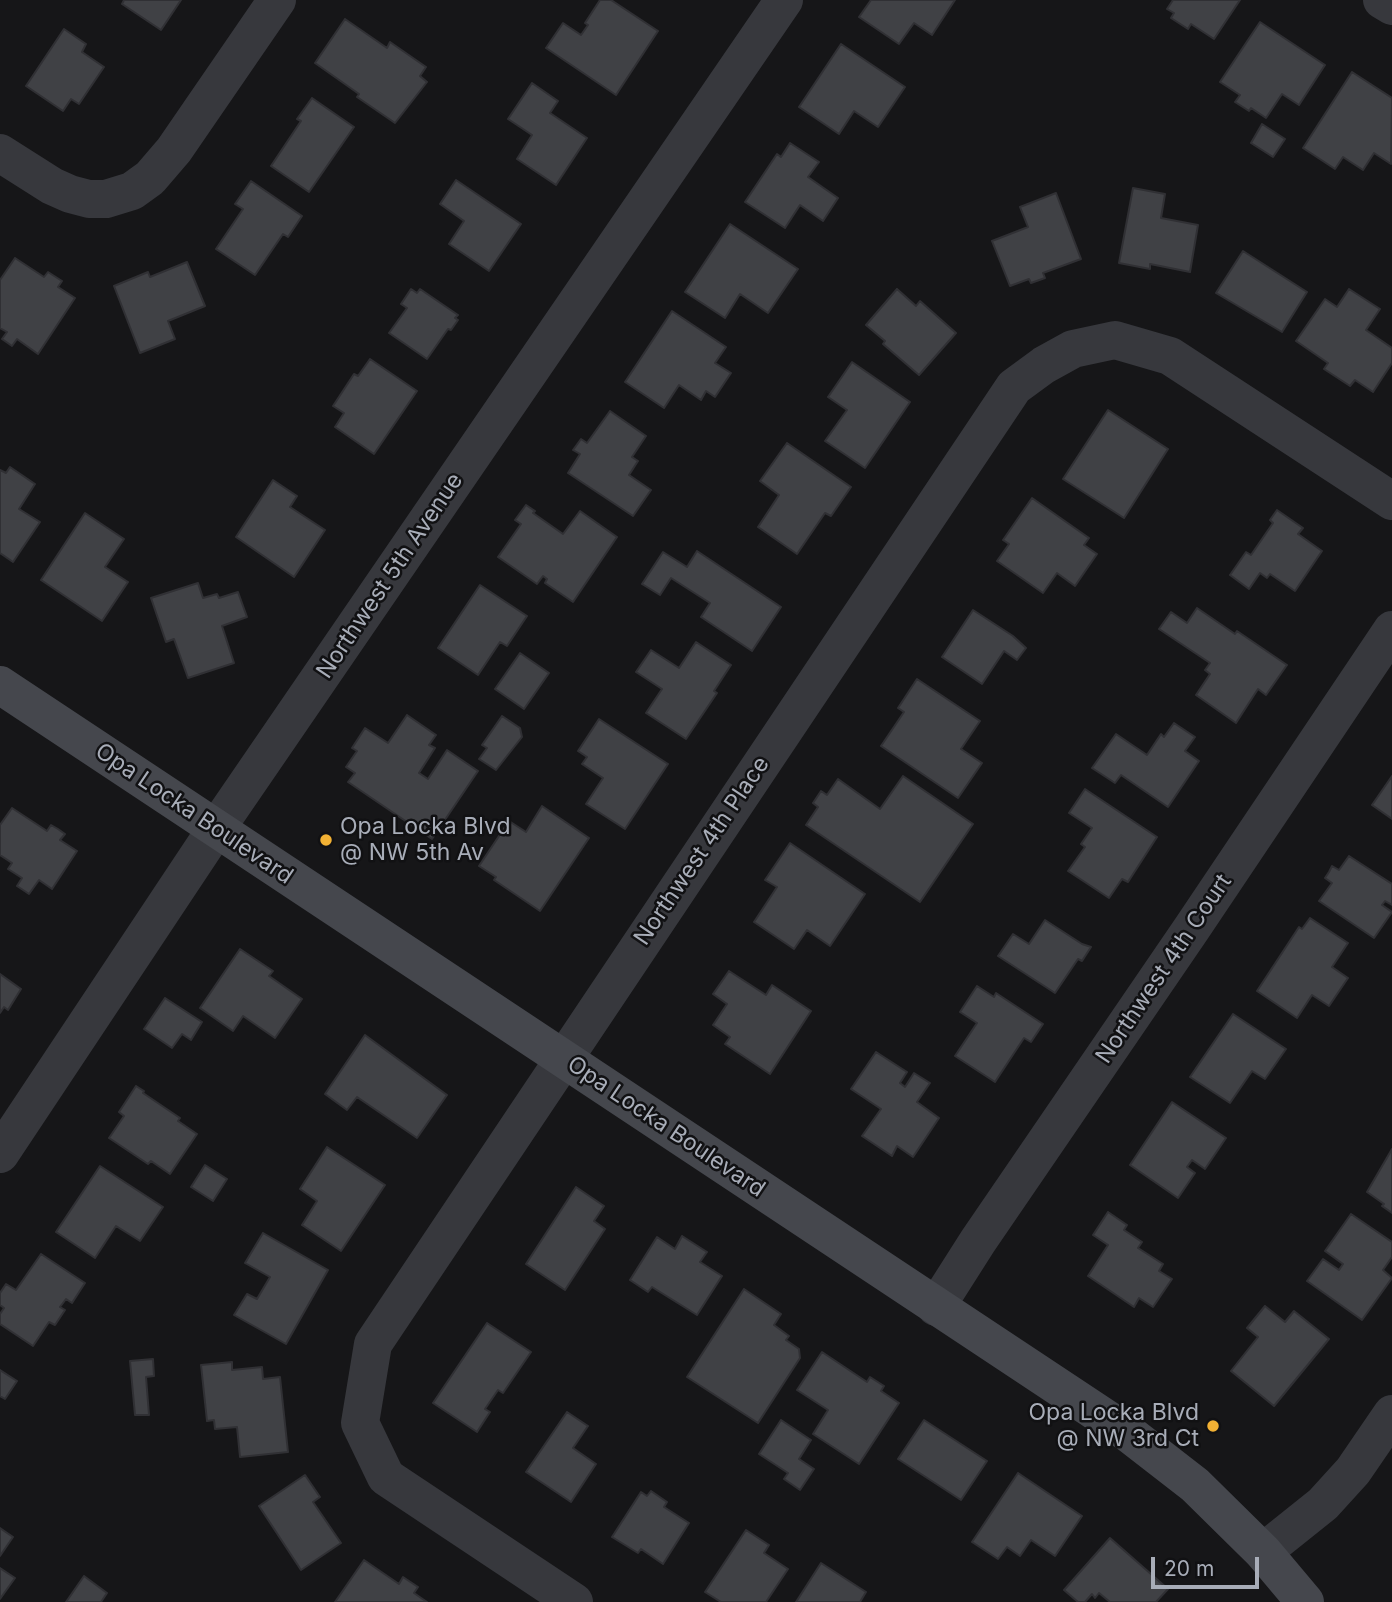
<!DOCTYPE html>
<style>
body{margin:0}
#map{position:relative;width:1392px;height:1602px;overflow:hidden;background:#161618;font-family:Inter,sans-serif}
canvas{display:block}
.scale{position:absolute;left:1151px;top:1557px;width:108px;height:32px;box-sizing:border-box;border:4px solid #a8adb8;border-top:0;padding-left:9px;font-size:21px;line-height:24px;white-space:nowrap;color:#a8adb8;-webkit-text-stroke:5px #111113;paint-order:stroke}
</style>
<div id="map">
<canvas width="1392" height="1602"></canvas>
<div class="scale">20 m</div>
</div>
<script>
const ctx = document.querySelector('canvas').getContext('2d');
ctx.lineJoin = 'round';
function fillPath(path, color) { ctx.fillStyle = color; ctx.fill(path, 'evenodd'); }
const shape = rows => new Path2D(rows.map(r => 'M' + r).join(''));
function stroke(path, color, width, dash) { ctx.strokeStyle = color; ctx.lineWidth = width; ctx.lineCap = dash ? 'butt' : 'round'; ctx.setLineDash(dash || []); ctx.stroke(path); }
function label(font, color, halo, rows, align = 'center') {
  ctx.font = font + ' Inter,sans-serif'; ctx.lineWidth = 5; ctx.setLineDash([]); ctx.textBaseline = 'middle'; ctx.strokeStyle = halo; ctx.fillStyle = color; for (const [text, x, y, turn = 0] of rows) {
    ctx.save(); ctx.translate(x, y); ctx.rotate((+turn || 0) * Math.PI / 180); ctx.textAlign = isNaN(turn) ? turn : align; if (halo) ctx.strokeText(text, 0, 0); ctx.fillText(text, 0, 0); ctx.restore();
  }
}
const building = shape([
 [124,0,181,0,161,30,122,4,124,0],
 [600,0,611,0,658,31,616,95,546,48,563,23,581,35,588,25,585,23,600,0],
 [871,0,955,0,932,35,914,23,899,44,859,17,871,0],
 [1173,0,1240,0,1214,39,1191,24,1188,29,1171,18,1174,13,1167,9,1173,0],
 [345,19,387,48,390,42,426,67,420,76,427,82,395,123,357,97,359,94,315,63,345,19],
 [1260,22,1325,65,1299,105,1282,94,1266,118,1251,108,1249,111,1235,102,1240,95,1220,82,1260,22],
 [64,29,86,44,82,52,104,67,79,104,71,99,63,111,26,86,64,29],
 [841,44,905,87,878,127,854,111,839,134,799,107,841,44],
 [1352,72,1392,98,1391,164,1374,153,1363,170,1343,157,1335,169,1303,148,1352,72],
 [532,83,558,101,550,113,587,138,556,185,517,159,532,135,508,119,532,83],
 [312,98,354,127,309,192,271,166,301,121,297,119,312,98],
 [1262,124,1285,139,1273,157,1251,143,1262,124],
 [790,143,819,162,808,177,838,198,823,221,800,205,785,228,745,202,777,154,781,157,790,143],
 [456,180,521,224,489,271,449,244,464,221,440,204,456,180],
 [251,181,302,216,288,237,283,234,255,275,216,249,243,209,235,204,251,181],
 [1133,188,1165,194,1161,218,1198,225,1190,272,1150,264,1150,269,1119,263,1133,188],
 [1056,193,1081,259,1043,273,1045,278,1031,283,1029,279,1010,286,992,241,1028,227,1020,207,1056,193],
 [730,224,798,269,768,313,740,294,725,318,685,292,730,224],
 [1243,251,1307,292,1282,332,1216,293,1243,251],
 [15,258,44,277,48,272,62,281,58,287,75,298,38,354,17,339,12,346,2,339,7,332,0,328,0,280,15,258],
 [187,262,205,306,168,321,175,339,140,353,114,286,148,272,150,277,187,262],
 [411,289,417,293,420,289,458,315,455,318,458,320,451,330,448,329,427,359,389,333,407,308,401,304,411,289],
 [897,289,916,306,920,301,956,333,919,375,883,344,885,341,866,325,897,289],
 [1349,289,1380,309,1366,330,1392,348,1392,363,1373,392,1355,380,1350,386,1324,369,1328,363,1296,341,1325,299,1337,307,1349,289],
 [672,311,726,347,715,363,731,373,715,397,706,391,701,400,679,385,664,408,625,382,672,311],
 [370,359,417,391,374,454,335,427,344,413,333,406,354,374,358,376,370,359],
 [852,362,910,402,865,468,825,441,847,410,828,397,852,362],
 [1108,410,1168,449,1124,518,1063,479,1108,410],
 [610,411,646,436,632,457,638,461,629,475,651,490,633,516,568,473,580,454,573,450,581,439,587,443,610,411],
 [787,443,851,487,831,516,825,513,797,554,758,527,779,495,760,481,787,443],
 [10,467,35,484,19,509,40,522,13,562,0,553,0,470,6,473,10,467],
 [273,480,297,496,290,507,325,530,294,577,236,537,273,480],
 [1032,498,1089,538,1084,545,1097,554,1075,586,1057,573,1043,593,997,561,1009,544,1003,540,1032,498],
 [526,505,535,511,533,513,563,534,580,511,617,537,573,602,545,583,547,579,543,576,537,584,498,557,521,524,515,520,526,505],
 [1277,510,1303,528,1298,534,1322,551,1295,591,1270,574,1267,578,1260,573,1249,589,1230,575,1246,552,1251,555,1273,523,1270,520,1277,510],
 [85,513,124,539,105,567,128,582,102,621,41,580,85,513],
 [697,551,781,607,752,651,701,617,710,603,671,578,660,595,642,584,663,552,687,567,697,551],
 [198,583,203,598,217,594,219,598,238,592,247,617,222,626,234,663,188,678,174,639,166,642,151,598,198,583],
 [480,585,527,616,507,646,500,642,478,675,438,648,480,585],
 [1197,608,1235,634,1237,631,1287,665,1266,695,1258,689,1236,723,1196,695,1210,674,1205,670,1210,663,1159,629,1171,612,1187,623,1197,608],
 [973,610,1013,636,1026,648,1017,660,1004,651,982,684,942,657,973,610],
 [696,642,731,665,714,691,717,693,686,739,646,713,662,689,636,672,651,650,679,668,696,642],
 [520,653,549,673,524,709,495,689,520,653],
 [917,679,980,721,961,749,982,763,958,798,881,746,904,712,898,708,917,679],
 [407,715,436,735,429,745,435,748,419,773,428,779,447,750,478,771,432,839,348,782,355,773,346,767,357,751,352,748,365,728,388,743,407,715],
 [502,716,520,728,522,737,496,770,479,759,487,748,482,745,502,716],
 [599,719,668,764,625,829,586,804,603,778,582,764,587,757,578,751,599,719],
 [1174,723,1195,737,1185,751,1199,761,1168,807,1121,775,1115,783,1092,768,1116,734,1147,755,1161,734,1164,737,1174,723],
 [903,776,973,824,920,902,806,825,818,807,813,803,821,791,827,795,838,779,880,809,903,776],
 [1392,776,1392,819,1372,805,1392,776],
 [1085,789,1157,837,1128,882,1122,879,1109,898,1068,871,1085,847,1081,844,1092,828,1069,813,1085,789],
 [542,806,589,838,540,911,494,880,496,877,479,866,509,821,526,832,542,806],
 [12,808,47,831,51,825,58,829,65,834,60,840,77,851,52,889,39,880,29,894,17,886,22,878,8,869,12,863,0,855,0,825,12,808],
 [790,843,865,894,830,946,807,930,794,949,754,922,777,887,765,880,790,843],
 [1349,856,1392,884,1392,905,1385,901,1382,905,1392,912,1374,938,1319,901,1332,883,1325,878,1329,872,1332,866,1339,870,1349,856],
 [1310,918,1348,943,1332,967,1348,978,1329,1006,1312,995,1297,1018,1257,991,1299,927,1302,929,1310,918],
 [1045,920,1082,944,1091,947,1082,961,1078,959,1055,993,998,956,1013,934,1029,944,1045,920],
 [240,949,273,971,269,976,302,999,275,1038,243,1016,233,1031,200,1008,240,949],
 [729,971,766,995,772,985,811,1011,770,1074,725,1044,730,1037,713,1025,727,1004,713,994,729,971],
 [0,974,21,989,8,1010,4,1007,0,1013,0,974],
 [977,986,994,997,996,993,1043,1024,1031,1042,1024,1038,995,1082,955,1056,977,1023,960,1012,977,986],
 [165,998,202,1022,191,1040,182,1034,172,1048,144,1029,165,998],
 [1233,1014,1286,1049,1265,1079,1252,1071,1230,1103,1190,1077,1233,1014],
 [365,1035,447,1095,417,1138,357,1097,347,1110,325,1094,365,1035],
 [876,1052,907,1072,900,1083,905,1087,914,1073,930,1083,917,1102,939,1118,913,1157,897,1146,892,1156,862,1136,881,1109,851,1089,876,1052],
 [136,1086,144,1091,143,1093,180,1118,178,1121,197,1134,170,1174,151,1161,148,1164,109,1138,124,1116,119,1112,136,1086],
 [1172,1102,1226,1138,1205,1169,1192,1160,1187,1167,1195,1173,1178,1198,1130,1165,1172,1102],
 [327,1147,385,1185,341,1251,302,1225,317,1201,300,1189,327,1147],
 [1392,1149,1392,1213,1382,1206,1384,1204,1367,1192,1392,1149],
 [205,1165,227,1179,213,1201,191,1187,205,1165],
 [100,1166,163,1207,140,1241,116,1226,95,1258,56,1232,100,1166],
 [576,1187,604,1206,594,1221,605,1229,565,1290,526,1264,576,1187],
 [1108,1212,1127,1225,1124,1230,1142,1242,1138,1248,1163,1264,1159,1271,1172,1279,1153,1307,1139,1298,1134,1307,1088,1276,1108,1245,1093,1235,1108,1212],
 [1351,1214,1392,1242,1392,1257,1383,1270,1392,1278,1362,1320,1307,1281,1323,1259,1339,1270,1343,1264,1325,1251,1351,1214],
 [263,1233,328,1270,286,1344,234,1315,247,1294,257,1299,270,1277,245,1263,263,1233],
 [682,1236,707,1252,700,1262,722,1276,697,1315,652,1287,648,1292,630,1280,657,1237,675,1249,682,1236],
 [41,1254,85,1283,72,1303,66,1299,60,1307,65,1310,55,1325,49,1322,33,1346,0,1324,0,1314,4,1308,0,1305,0,1293,6,1284,16,1290,41,1254],
 [744,1289,781,1314,774,1325,789,1336,786,1340,799,1349,800,1358,758,1423,687,1377,744,1289],
 [1265,1306,1285,1322,1294,1311,1329,1339,1274,1406,1231,1371,1258,1337,1247,1328,1265,1306],
 [487,1323,531,1352,503,1393,498,1390,485,1409,490,1412,477,1432,433,1403,487,1323],
 [822,1352,867,1382,870,1377,884,1386,881,1391,899,1403,859,1464,813,1434,828,1410,797,1390,822,1352],
 [153,1359,154,1376,146,1377,149,1415,135,1415,130,1361,153,1359],
 [232,1362,232,1370,262,1367,263,1379,280,1377,288,1452,240,1457,237,1427,215,1429,214,1420,207,1421,201,1365,232,1362],
 [0,1370,17,1381,5,1399,0,1396,0,1370],
 [567,1412,588,1426,573,1448,596,1464,571,1502,526,1472,567,1412],
 [781,1420,811,1440,799,1459,814,1469,800,1490,784,1479,788,1473,759,1454,781,1420],
 [924,1420,987,1461,961,1500,898,1459,924,1420],
 [1018,1473,1082,1516,1055,1556,1031,1540,1020,1556,1007,1547,998,1559,972,1542,1018,1473],
 [305,1475,320,1497,313,1502,341,1543,301,1570,259,1506,305,1475],
 [651,1491,667,1502,664,1507,689,1523,663,1564,641,1549,638,1553,612,1537,641,1492,647,1496,651,1491],
 [0,1528,13,1537,0,1556,0,1528],
 [746,1530,769,1545,764,1553,788,1569,766,1602,721,1602,705,1592,746,1530],
 [1110,1538,1168,1589,1156,1602,1110,1602,1099,1593,1095,1598,1092,1594,1085,1602,1078,1602,1064,1590,1110,1538],
 [364,1560,399,1584,403,1577,418,1587,414,1593,427,1602,335,1602,364,1560],
 [821,1563,866,1592,860,1602,796,1602,821,1563],
 [0,1568,15,1578,0,1599,0,1568],
 [84,1576,107,1593,101,1602,66,1602,84,1576]
]);
fillPath(building, '#404145');
stroke(building, '#303034', 2);
stroke(shape([
 [1382,0,1392,6],
 [0,153,52,186,70,194,89,199,106,199,132,191,150,178,174,150,277,0],
 [0,1154,216,829,784,0],
 [936,1307,978,1241,1192,928,1392,630],
 [1263,1552,1323,1504,1353,1471,1392,1414],
 [574,1602,386,1477,360,1423,373,1344,1014,387,1044,365,1073,349,1115,340,1170,356,1392,501]
]), '#37383d', 38);
stroke(shape([
 [0,685,1128,1433,1195,1485,1263,1552,1305,1602]
]), '#45474d', 38);
for (const [x, y, r, color] of [
 [326,840,7,"#f2b134"],
 [1213,1426,7,"#f2b134"]
]) { const dot = new Path2D(); dot.arc(x, y, r, 0, 2 * Math.PI); ctx.fillStyle = color; ctx.fill(dot); stroke(dot, '#111113', 2.5); }
label('23px', '#a8adb8', '#111113', [
 ["Northwest 5th Avenue",390,576,-56],
 ["Opa Locka Boulevard",194,814,34],
 ["Northwest 4th Place",702,851,-56],
 ["Northwest 4th Court",1164,969,-56],
 ["Opa Locka Boulevard",666,1127,34]
]);
label('23px', '#a8adb8', '#111113', [
 ["Opa Locka Blvd",340,827],
 ["@ NW 5th Av",340,853],
 ["Opa Locka Blvd",1199,1413,"right"],
 ["@ NW 3rd Ct",1199,1439,"right"]
], 'left');
</script>
